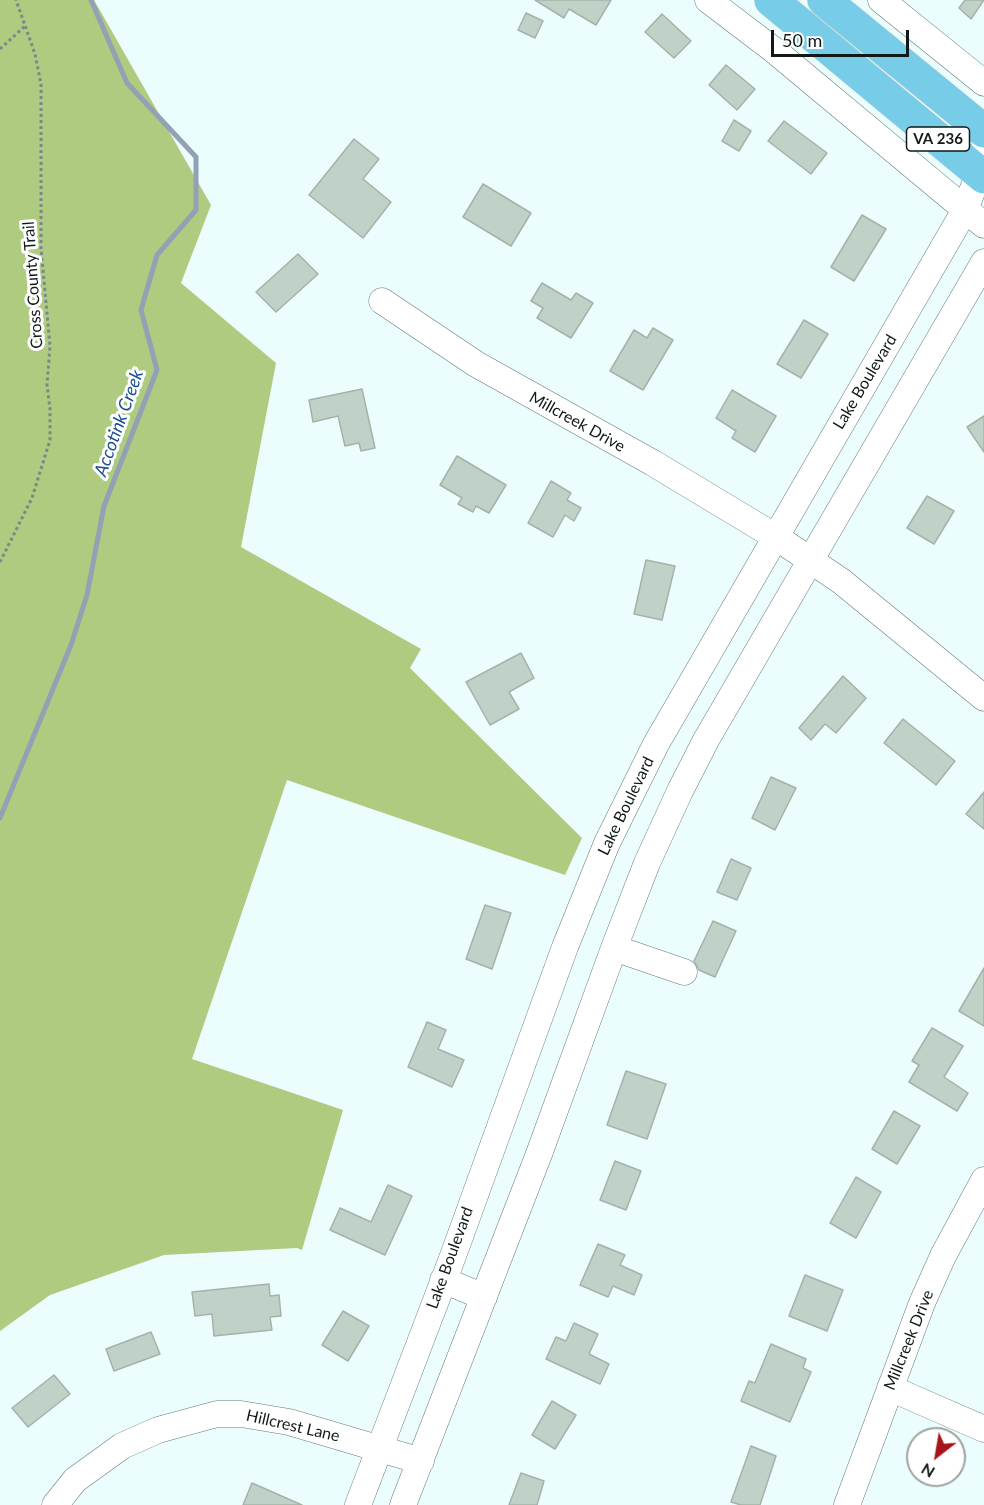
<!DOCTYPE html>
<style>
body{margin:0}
#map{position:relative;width:984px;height:1505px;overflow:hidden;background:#ebfefd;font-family:Lato,sans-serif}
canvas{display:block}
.north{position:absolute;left:906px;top:1427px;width:60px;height:60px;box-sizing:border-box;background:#fff;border:2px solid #9fa3a3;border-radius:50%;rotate:211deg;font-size:16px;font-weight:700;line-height:24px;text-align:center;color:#101918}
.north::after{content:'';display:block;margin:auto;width:21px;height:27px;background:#a9141b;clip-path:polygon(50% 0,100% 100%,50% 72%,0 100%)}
.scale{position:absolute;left:771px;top:30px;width:138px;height:27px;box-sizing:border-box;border:3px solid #101918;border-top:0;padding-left:8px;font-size:18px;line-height:21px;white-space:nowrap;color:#101918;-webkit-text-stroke:4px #fff;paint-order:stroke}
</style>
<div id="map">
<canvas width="984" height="1505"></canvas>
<div class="north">N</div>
<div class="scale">50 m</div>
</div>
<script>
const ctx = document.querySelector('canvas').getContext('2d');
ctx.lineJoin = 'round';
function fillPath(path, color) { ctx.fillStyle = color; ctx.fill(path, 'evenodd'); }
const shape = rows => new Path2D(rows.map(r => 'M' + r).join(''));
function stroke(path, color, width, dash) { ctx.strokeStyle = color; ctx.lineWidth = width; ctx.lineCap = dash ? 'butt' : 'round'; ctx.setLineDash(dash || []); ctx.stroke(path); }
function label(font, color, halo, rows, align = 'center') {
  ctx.font = font + ' Lato,sans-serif'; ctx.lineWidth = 6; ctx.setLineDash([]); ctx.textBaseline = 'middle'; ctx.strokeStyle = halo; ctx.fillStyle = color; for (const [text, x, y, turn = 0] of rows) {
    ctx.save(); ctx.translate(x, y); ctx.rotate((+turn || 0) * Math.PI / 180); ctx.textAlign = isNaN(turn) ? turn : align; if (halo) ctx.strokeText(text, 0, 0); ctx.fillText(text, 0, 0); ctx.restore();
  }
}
fillPath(shape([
 [0,0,94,0,211,205,181,283,276,363,241,547,421,649,410,668,582,838,565,875,287,780,192,1059,343,1110,302,1250,297,1248,164,1255,50,1295,0,1331]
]), '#aecb7f');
stroke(shape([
 [0,818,71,645,87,595,104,506,157,370,141,310,157,255,196,210,196,157,127,83,91,0]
]), '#92a1b4', 5);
const building = shape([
 [535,0,611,0,596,25,569,9,564,18,535,0],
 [965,0,984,0,971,19,959,8,965,0],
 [526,13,543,21,535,38,518,30,526,13],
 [662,14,691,41,674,58,645,32,662,14],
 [726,65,755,89,737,110,709,85,726,65],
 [734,120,751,131,739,151,722,141,734,120],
 [784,121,827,153,811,174,768,141,784,121],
 [354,139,379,159,363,179,391,202,363,238,309,195,354,139],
 [483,184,531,213,511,246,463,217,483,184],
 [862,215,886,229,854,281,831,267,862,215],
 [298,254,318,274,276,312,256,292,298,254],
 [542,283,571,300,576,293,593,303,571,338,537,318,543,308,531,301,542,283],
 [804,320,828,334,801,378,777,364,804,320],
 [653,328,673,340,643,390,610,371,634,330,647,338,653,328],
 [362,389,375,448,361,451,359,443,345,446,338,416,313,422,309,400,362,389],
 [732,390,776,416,755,452,732,438,736,431,716,418,732,390],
 [984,416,984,452,967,427,984,416],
 [457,456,506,485,489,513,476,506,473,512,458,504,462,498,440,485,457,456],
 [551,481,571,493,567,500,581,508,574,521,565,515,553,537,528,523,551,481],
 [927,496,954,511,934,544,907,528,927,496],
 [646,560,675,566,662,620,634,614,646,560],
 [521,653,534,678,509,692,519,709,490,725,466,682,521,653],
 [843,676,866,698,836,733,825,724,811,740,799,728,843,676],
 [903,719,955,761,936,785,884,743,903,719],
 [771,777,796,788,775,830,752,818,771,777],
 [984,792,984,829,966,814,984,792],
 [731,859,751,868,737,900,717,892,731,859],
 [485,905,511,913,492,969,466,959,485,905],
 [713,921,736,931,715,977,699,970,694,961,713,921],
 [984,968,984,1026,959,1011,984,968],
 [427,1022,446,1030,438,1049,464,1060,452,1087,408,1067,427,1022],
 [932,1028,963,1046,944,1077,968,1093,957,1111,909,1082,919,1065,912,1061,932,1028],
 [626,1071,666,1084,647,1139,607,1125,626,1071],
 [894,1111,920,1126,897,1164,872,1149,894,1111],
 [615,1161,641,1171,626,1210,600,1200,615,1161],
 [856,1177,881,1192,856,1238,830,1223,856,1177],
 [388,1185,412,1196,385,1255,330,1230,340,1208,371,1222,388,1185],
 [598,1244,625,1255,620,1265,642,1275,634,1295,613,1286,608,1297,580,1285,598,1244],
 [805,1275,843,1290,827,1331,789,1316,805,1275],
 [269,1284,270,1296,279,1295,281,1316,270,1317,272,1330,214,1336,212,1314,195,1316,192,1292,269,1284],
 [343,1311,369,1326,348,1361,322,1345,343,1311],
 [574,1323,598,1334,589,1354,609,1364,600,1384,546,1359,556,1337,566,1341,574,1323],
 [151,1332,160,1354,114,1371,106,1349,151,1332],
 [771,1344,806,1359,803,1368,811,1372,790,1422,741,1401,749,1381,755,1383,771,1344],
 [54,1375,70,1394,28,1427,12,1408,54,1375],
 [552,1401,576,1415,555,1449,532,1435,552,1401],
 [751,1446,776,1456,760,1505,741,1505,731,1502,751,1446],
 [521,1473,544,1481,537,1505,509,1505,521,1473],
 [252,1483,302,1505,243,1505,252,1483]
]);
fillPath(building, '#c0d2c7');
stroke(building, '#a2b4a9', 1.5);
const minor = shape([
 [708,0,775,51,984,225],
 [881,0,984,83],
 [382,301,476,364,653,463,776,537,841,581,984,698],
 [614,948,684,972],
 [443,1280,484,1297],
 [890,1388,984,1429],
 [55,1505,75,1480,122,1446,158,1430,217,1414,241,1414,289,1422,421,1461],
 [358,1505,453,1256,565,947,607,843,656,744,965,210,979,173,984,149],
 [403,1505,539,1154,614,948,647,863,680,791,706,740,984,262],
 [847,1505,922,1303,943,1256,984,1180]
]);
const major = shape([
 [771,0,984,177],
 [824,0,984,131]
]);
stroke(minor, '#647978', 27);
stroke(major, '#d9dada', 34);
stroke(shape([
 [0,49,25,26],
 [0,562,32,498,50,440,50,409,47,385,50,346,41,248,41,84,35,54,16,0]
]), '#7a8887', 3, [3, 3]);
stroke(minor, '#fff', 26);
stroke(major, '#77cde8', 33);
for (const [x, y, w] of [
 [938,139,63]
]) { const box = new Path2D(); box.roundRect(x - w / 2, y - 12, w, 24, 4.5); ctx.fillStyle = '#fff'; ctx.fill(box); stroke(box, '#101918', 1.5); }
label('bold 15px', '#101918', null, [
 ["VA 236",938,139]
]);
label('16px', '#101918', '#fff', [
 ["Cross County Trail",33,285,-94],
 ["Lake Boulevard",865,382,-59],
 ["Millcreek Drive",577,422,29],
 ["Lake Boulevard",626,806,-64],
 ["Lake Boulevard",450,1258,-70],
 ["Millcreek Drive",909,1340,-68],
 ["Hillcrest Lane",293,1426,13]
]);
label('italic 18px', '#184d98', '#fff', [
 ["Accotink Creek",119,423,-70]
]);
</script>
